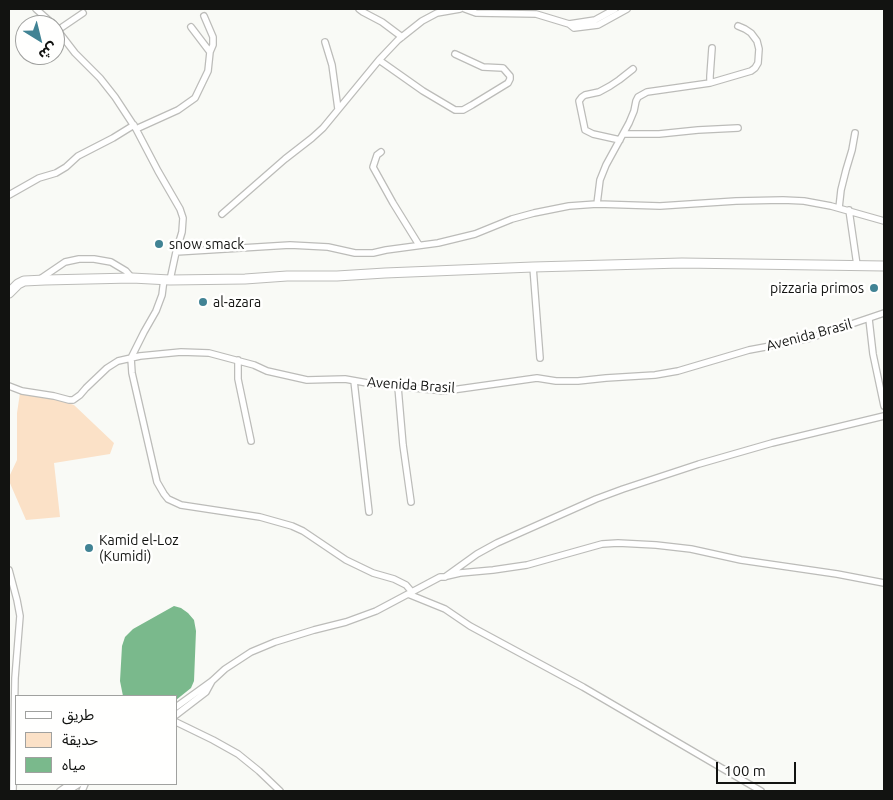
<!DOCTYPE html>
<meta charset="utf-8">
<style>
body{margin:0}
#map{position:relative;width:893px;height:800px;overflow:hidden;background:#f9faf6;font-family:Ubuntu,"Noto Sans Arabic",sans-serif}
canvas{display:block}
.frame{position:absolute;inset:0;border:10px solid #121311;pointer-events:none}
.legend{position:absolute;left:15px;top:695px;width:162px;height:90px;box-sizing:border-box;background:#fffffe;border:1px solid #a0a19f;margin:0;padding:6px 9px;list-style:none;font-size:15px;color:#121311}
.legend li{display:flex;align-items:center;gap:10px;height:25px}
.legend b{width:25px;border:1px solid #a0a19f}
.north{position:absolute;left:15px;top:15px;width:50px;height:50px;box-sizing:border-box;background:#fffffe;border:1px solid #a0a19f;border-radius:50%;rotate:144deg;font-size:14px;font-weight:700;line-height:20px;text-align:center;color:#121311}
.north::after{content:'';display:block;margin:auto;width:18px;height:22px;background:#418394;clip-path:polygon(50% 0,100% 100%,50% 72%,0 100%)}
.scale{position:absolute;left:716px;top:762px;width:80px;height:22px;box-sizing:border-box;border:2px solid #121311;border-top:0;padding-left:6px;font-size:15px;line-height:18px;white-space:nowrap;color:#121311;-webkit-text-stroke:4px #fffffe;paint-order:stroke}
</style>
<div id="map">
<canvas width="893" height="800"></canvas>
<div class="frame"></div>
<ul class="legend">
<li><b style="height:6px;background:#fff"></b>طريق</li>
<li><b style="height:14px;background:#fbe1c7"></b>حديقة</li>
<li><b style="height:14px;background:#7ab98c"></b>مياه</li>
</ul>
<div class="north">ش</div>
<div class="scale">100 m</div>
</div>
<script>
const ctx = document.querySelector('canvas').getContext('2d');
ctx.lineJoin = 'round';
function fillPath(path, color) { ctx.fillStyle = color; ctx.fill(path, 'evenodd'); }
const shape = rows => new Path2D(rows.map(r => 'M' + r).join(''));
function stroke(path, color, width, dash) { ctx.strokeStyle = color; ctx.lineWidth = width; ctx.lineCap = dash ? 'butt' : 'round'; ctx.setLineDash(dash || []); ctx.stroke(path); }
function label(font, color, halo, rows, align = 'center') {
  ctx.font = font + ' Ubuntu,sans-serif'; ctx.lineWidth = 5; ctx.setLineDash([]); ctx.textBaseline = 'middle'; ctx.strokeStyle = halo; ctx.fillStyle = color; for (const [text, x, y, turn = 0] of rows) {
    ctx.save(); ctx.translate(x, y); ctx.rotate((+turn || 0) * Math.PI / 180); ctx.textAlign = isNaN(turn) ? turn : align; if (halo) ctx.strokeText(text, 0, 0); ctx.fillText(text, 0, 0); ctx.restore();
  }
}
fillPath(shape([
 [20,393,41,394,74,405,114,443,110,454,54,463,60,517,26,520,9,481,9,477,17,460,17,413]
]), '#fbe1c7');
fillPath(shape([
 [174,606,181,608,188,613,194,620,196,631,194,681,191,688,176,700,176,696,123,696,120,681,122,646,125,637,133,629]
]), '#7ab98c');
const street = shape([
 [36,9,54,25],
 [359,9,363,12,382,22,402,37],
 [465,9,476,13,536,14,569,24,574,28,598,25,627,9],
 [204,16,213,37,213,45,210,52],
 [569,24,595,20,615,9],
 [55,27,75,53,100,78,115,97,136,129,158,171,180,209,183,218,182,232,176,252,170,280],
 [58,30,83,13],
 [325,42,332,65,338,109],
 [379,60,398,40,422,21,437,13,460,9],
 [710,83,751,71,755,68,758,63,759,49,757,41,751,33,745,29,738,26],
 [136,129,178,110,195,98,208,71,210,52,191,27],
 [624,134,659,134,698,130,738,128],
 [620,140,593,134,585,130,579,101,582,97,585,95,599,92,610,86,619,80,633,69],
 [381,152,377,155,373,167,393,203,419,245],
 [9,195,39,178,56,173,66,167,78,156,113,138,134,125],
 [597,204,600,180,606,165,629,123,634,111,636,101,638,97,647,92,710,83,710,76,712,48],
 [839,208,841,190,846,170,852,150,855,133],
 [849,210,857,265],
 [222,214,285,159,312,138,323,128,379,60,423,91,455,110,463,110,472,105,508,83,510,79,510,76,503,68,483,67,455,54],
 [176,252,290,245,328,247,355,253,373,253,386,250,438,243,475,234,512,219,534,213,569,206,597,204,660,206,736,201,783,200,804,201,831,206,884,221],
 [533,267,540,358],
 [40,279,65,262,79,259,94,259,111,262,126,271,132,278],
 [164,279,162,295,156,311,144,332,131,358,132,373,157,482,164,494,168,499,181,505,260,517,292,526,303,531,346,560,373,573,394,579,406,585,412,592],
 [869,319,873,354,884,406],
 [238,360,238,379,251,441],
 [354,381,369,512],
 [9,386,22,391,54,396,69,400,73,400,80,395,86,388,107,368,118,361,140,356,181,352,209,353,254,365,267,371,307,380,345,379,373,384,445,391,537,378,556,381,578,381,606,378,655,375,678,371,749,350,792,342,810,338,884,313],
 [398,387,403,445,411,502],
 [9,570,17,600,20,616,15,678,13,791],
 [447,576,460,573,493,570,527,565,602,544,618,543,656,545,691,549,741,560,837,574,884,583],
 [408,594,445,609,470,626,583,687,761,791],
 [176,707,212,681,225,669,251,652,275,642,314,630,346,622,376,611,440,577,445,577,477,554,497,543,596,499,623,489,699,464,772,443,884,416],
 [176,715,206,692,212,681],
 [176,722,213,740,238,754,259,771,280,791],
 [60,791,70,784],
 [68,791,79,784],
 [82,791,85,784]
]);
const secondary = shape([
 [9,293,18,284,24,281,45,280,132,278,170,280,245,279,287,276,337,276,385,273,533,267,682,263,884,266]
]);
stroke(street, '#bcbcb9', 8);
stroke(secondary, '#bcbcb9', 11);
stroke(street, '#fff', 5.5);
stroke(secondary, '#fff', 9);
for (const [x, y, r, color] of [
 [159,244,5,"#418394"],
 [874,288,5,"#418394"],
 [203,302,5,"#418394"],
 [89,548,5,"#418394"]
]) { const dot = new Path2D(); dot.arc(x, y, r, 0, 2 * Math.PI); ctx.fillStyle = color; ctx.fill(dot); stroke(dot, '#fffffe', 2); }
label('14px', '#121311', '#fffffe', [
 ["snow smack",169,244],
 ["pizzaria primos",864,288,"right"],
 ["al-azara",213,302],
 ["Kamid el-Loz",99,540],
 ["(Kumidi)",99,556]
], 'left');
label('14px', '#121311', '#fffffe', [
 ["Avenida Brasil",809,335,-15],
 ["Avenida Brasil",411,385,4]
]);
</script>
